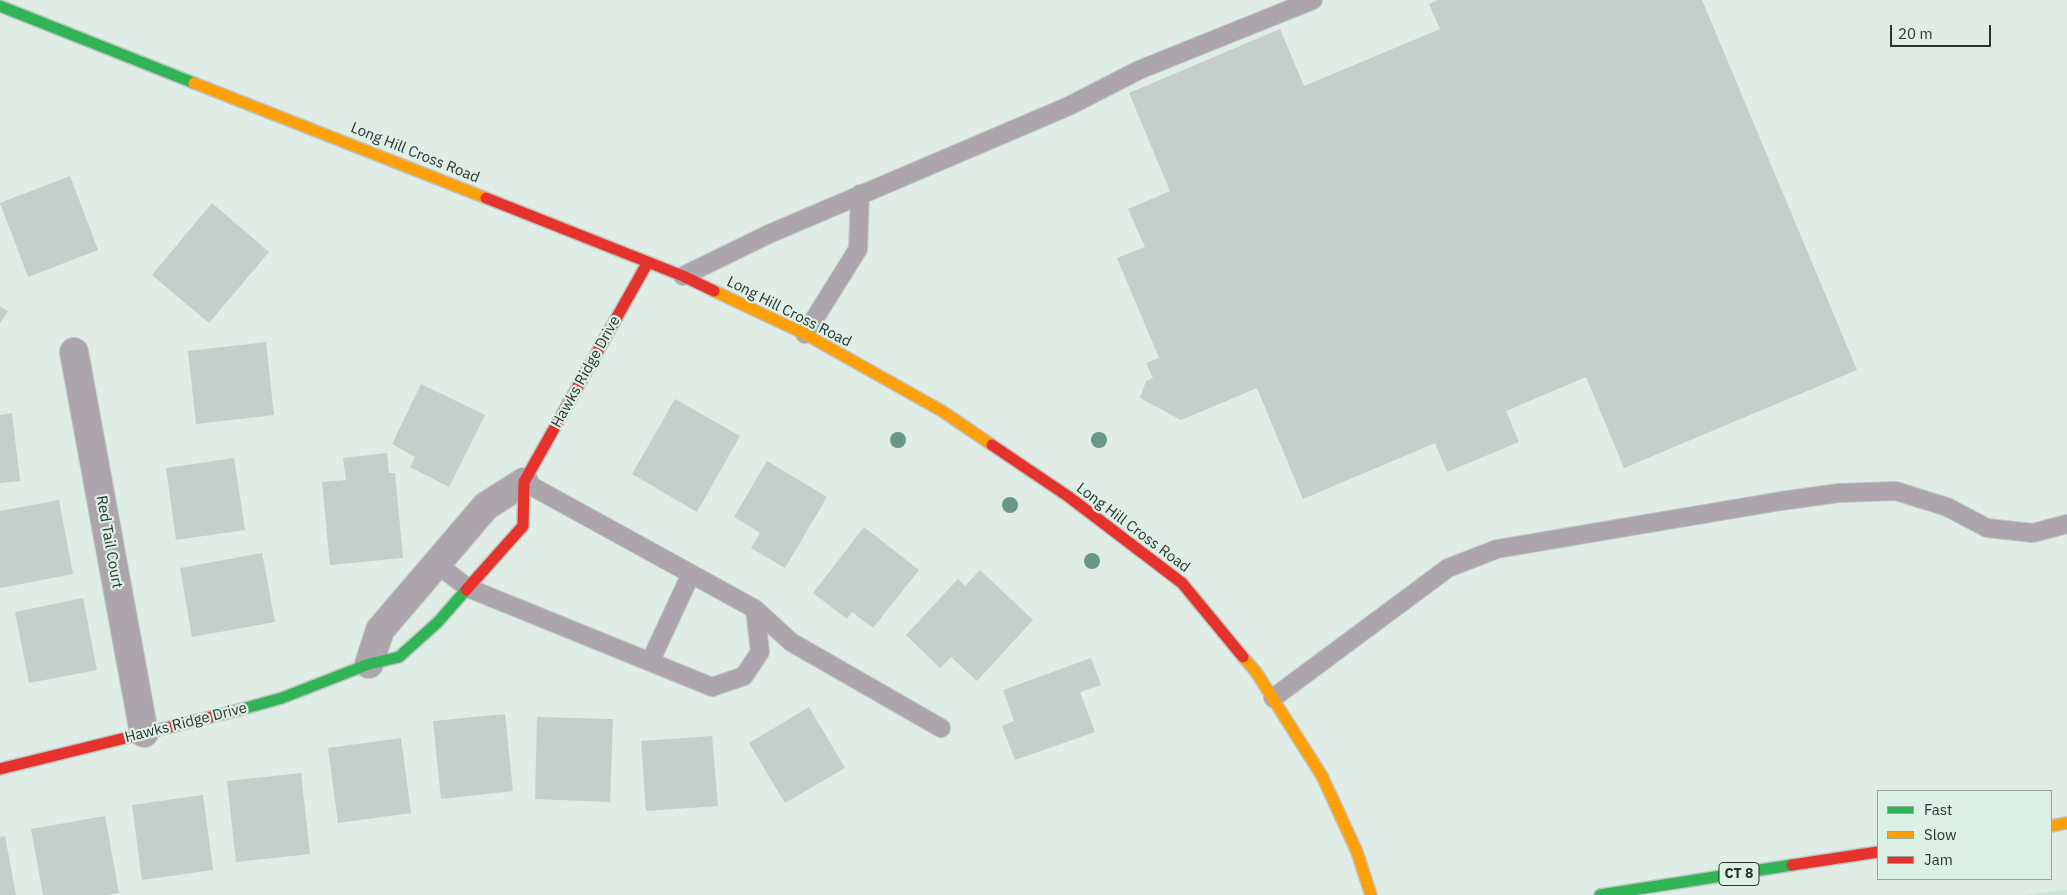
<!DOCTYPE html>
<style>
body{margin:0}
#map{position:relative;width:2067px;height:895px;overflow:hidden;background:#e0ece6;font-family:"IBM Plex Sans",sans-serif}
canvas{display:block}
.legend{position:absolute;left:1877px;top:790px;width:175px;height:90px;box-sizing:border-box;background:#dcf0e6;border:1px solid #95a49d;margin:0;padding:6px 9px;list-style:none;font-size:15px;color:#2b332f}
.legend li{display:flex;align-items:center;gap:10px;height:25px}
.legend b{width:25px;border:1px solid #95a49d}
.scale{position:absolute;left:1890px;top:25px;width:101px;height:22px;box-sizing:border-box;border:2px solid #2b332f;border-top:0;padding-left:6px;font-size:15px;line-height:18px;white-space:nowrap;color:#2b332f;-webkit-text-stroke:4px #dcf0e6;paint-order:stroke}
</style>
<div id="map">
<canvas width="2067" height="895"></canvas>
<ul class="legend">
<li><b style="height:6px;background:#30b455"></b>Fast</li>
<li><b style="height:6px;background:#ff9f0a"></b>Slow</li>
<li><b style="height:6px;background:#e5322d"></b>Jam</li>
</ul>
<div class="scale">20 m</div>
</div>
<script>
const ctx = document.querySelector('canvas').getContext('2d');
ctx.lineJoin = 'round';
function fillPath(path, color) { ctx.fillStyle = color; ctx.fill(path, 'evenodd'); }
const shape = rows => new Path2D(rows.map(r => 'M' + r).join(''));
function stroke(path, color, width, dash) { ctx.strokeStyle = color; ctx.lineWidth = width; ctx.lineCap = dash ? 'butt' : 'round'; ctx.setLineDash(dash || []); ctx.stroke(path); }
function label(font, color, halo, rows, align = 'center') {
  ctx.font = font + ' "IBM Plex Sans",sans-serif'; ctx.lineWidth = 4.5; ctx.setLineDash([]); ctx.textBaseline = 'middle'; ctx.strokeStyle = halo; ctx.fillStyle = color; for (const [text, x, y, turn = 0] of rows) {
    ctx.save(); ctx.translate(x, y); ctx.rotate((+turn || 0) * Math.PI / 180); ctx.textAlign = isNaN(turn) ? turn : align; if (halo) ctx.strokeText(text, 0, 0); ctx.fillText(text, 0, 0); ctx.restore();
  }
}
fillPath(shape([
 [2067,890,2067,895,2022,895]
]), '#cce5d9');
fillPath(shape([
 [1438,0,1702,0,1857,370,1624,468,1586,377,1506,411,1519,442,1447,472,1435,443,1303,499,1257,388,1181,420,1140,398,1146,381,1153,378,1146,363,1159,358,1117,258,1145,247,1128,209,1170,191,1129,93,1280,29,1304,86,1440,29,1429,4],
 [70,176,98,250,28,277,0,203],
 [212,203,269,252,209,323,152,275],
 [0,306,8,311,0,323],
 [266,342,274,415,196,424,188,351],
 [421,384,485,415,449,487,410,467,415,457,392,444],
 [675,399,740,436,697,512,632,474],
 [12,413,20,481,0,483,0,415],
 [387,453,389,473,395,473,403,558,330,565,322,482,346,480,343,458],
 [234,458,245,530,176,540,166,468],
 [767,461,827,497,785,568,751,548,760,533,734,517],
 [59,500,73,574,0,588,0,511],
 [864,527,919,570,873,628,852,612,847,619,813,593],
 [262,553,275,622,192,637,180,568],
 [980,570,1033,620,977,681,951,657,940,668,906,635,958,579,965,586],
 [83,598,97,670,29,683,15,612],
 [1091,658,1101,685,1080,692,1095,732,1015,760,1002,726,1014,721,1003,690],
 [809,707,845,768,785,803,749,743],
 [505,714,513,791,441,799,433,721],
 [537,717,613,719,610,802,535,799],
 [712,736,718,806,646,811,641,741],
 [401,738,411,813,338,823,328,748],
 [301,773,310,854,236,862,227,781],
 [203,795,213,870,142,880,132,805],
 [105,816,119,893,106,895,43,895,31,829],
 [5,836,16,895,0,895,0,837]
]), '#c5ceca');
const lane = shape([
 [683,276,769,234,1069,106,1139,70,1313,0],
 [805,334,858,249,860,194],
 [437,564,468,588,712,687,744,676,760,652,755,609,524,482],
 [755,609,791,642,941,728],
 [650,662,691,574],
 [1273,698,1448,568,1497,549,1781,501,1839,493,1896,491,1947,507,1987,528,2033,533,2067,524]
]);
const street = shape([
 [74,352,144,733],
 [369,664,380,630,486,506,524,482]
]);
const fast = shape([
 [0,6,194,83],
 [235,711,282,698,369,664,399,657,438,622,466,590],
 [1600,895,1792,865]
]);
const slow = shape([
 [194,83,486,198],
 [714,291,805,334,942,411,992,445],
 [1243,657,1256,672,1322,776,1357,852,1371,895],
 [2051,826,2067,823]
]);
const jam = shape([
 [486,198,683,276,714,291],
 [992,445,1069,497,1182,583,1243,657],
 [466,590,523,526,524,482,648,262],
 [0,769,235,711],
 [1792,865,1878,852]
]);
stroke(lane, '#bdc6c1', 20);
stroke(street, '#bdc6c1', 30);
stroke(fast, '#bdc6c1', 14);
stroke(slow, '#bdc6c1', 14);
stroke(jam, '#bdc6c1', 14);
stroke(lane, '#aca5ab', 18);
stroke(street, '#aca5ab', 28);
stroke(fast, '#30b455', 11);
stroke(slow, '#ff9f0a', 11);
stroke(jam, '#e5322d', 11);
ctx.fillStyle = '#669787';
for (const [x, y] of [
 [898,440],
 [1099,440],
 [1010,505],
 [1092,561]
]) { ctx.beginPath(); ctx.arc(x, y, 8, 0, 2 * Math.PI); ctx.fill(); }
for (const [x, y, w] of [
 [1739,874,40]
]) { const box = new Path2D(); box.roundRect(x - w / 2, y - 11.5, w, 23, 4); ctx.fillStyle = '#dcf0e6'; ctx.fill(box); stroke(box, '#2b332f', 1); }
label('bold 14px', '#2b332f', null, [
 ["CT 8",1739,874]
]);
label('15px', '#2b332f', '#dcf0e6', [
 ["Long Hill Cross Road",415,153,22],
 ["Long Hill Cross Road",789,312,27],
 ["Hawks Ridge Drive",586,372,-61],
 ["Long Hill Cross Road",1133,528,37],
 ["Red Tail Court",109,542,80],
 ["Hawks Ridge Drive",186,723,-14]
]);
</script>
